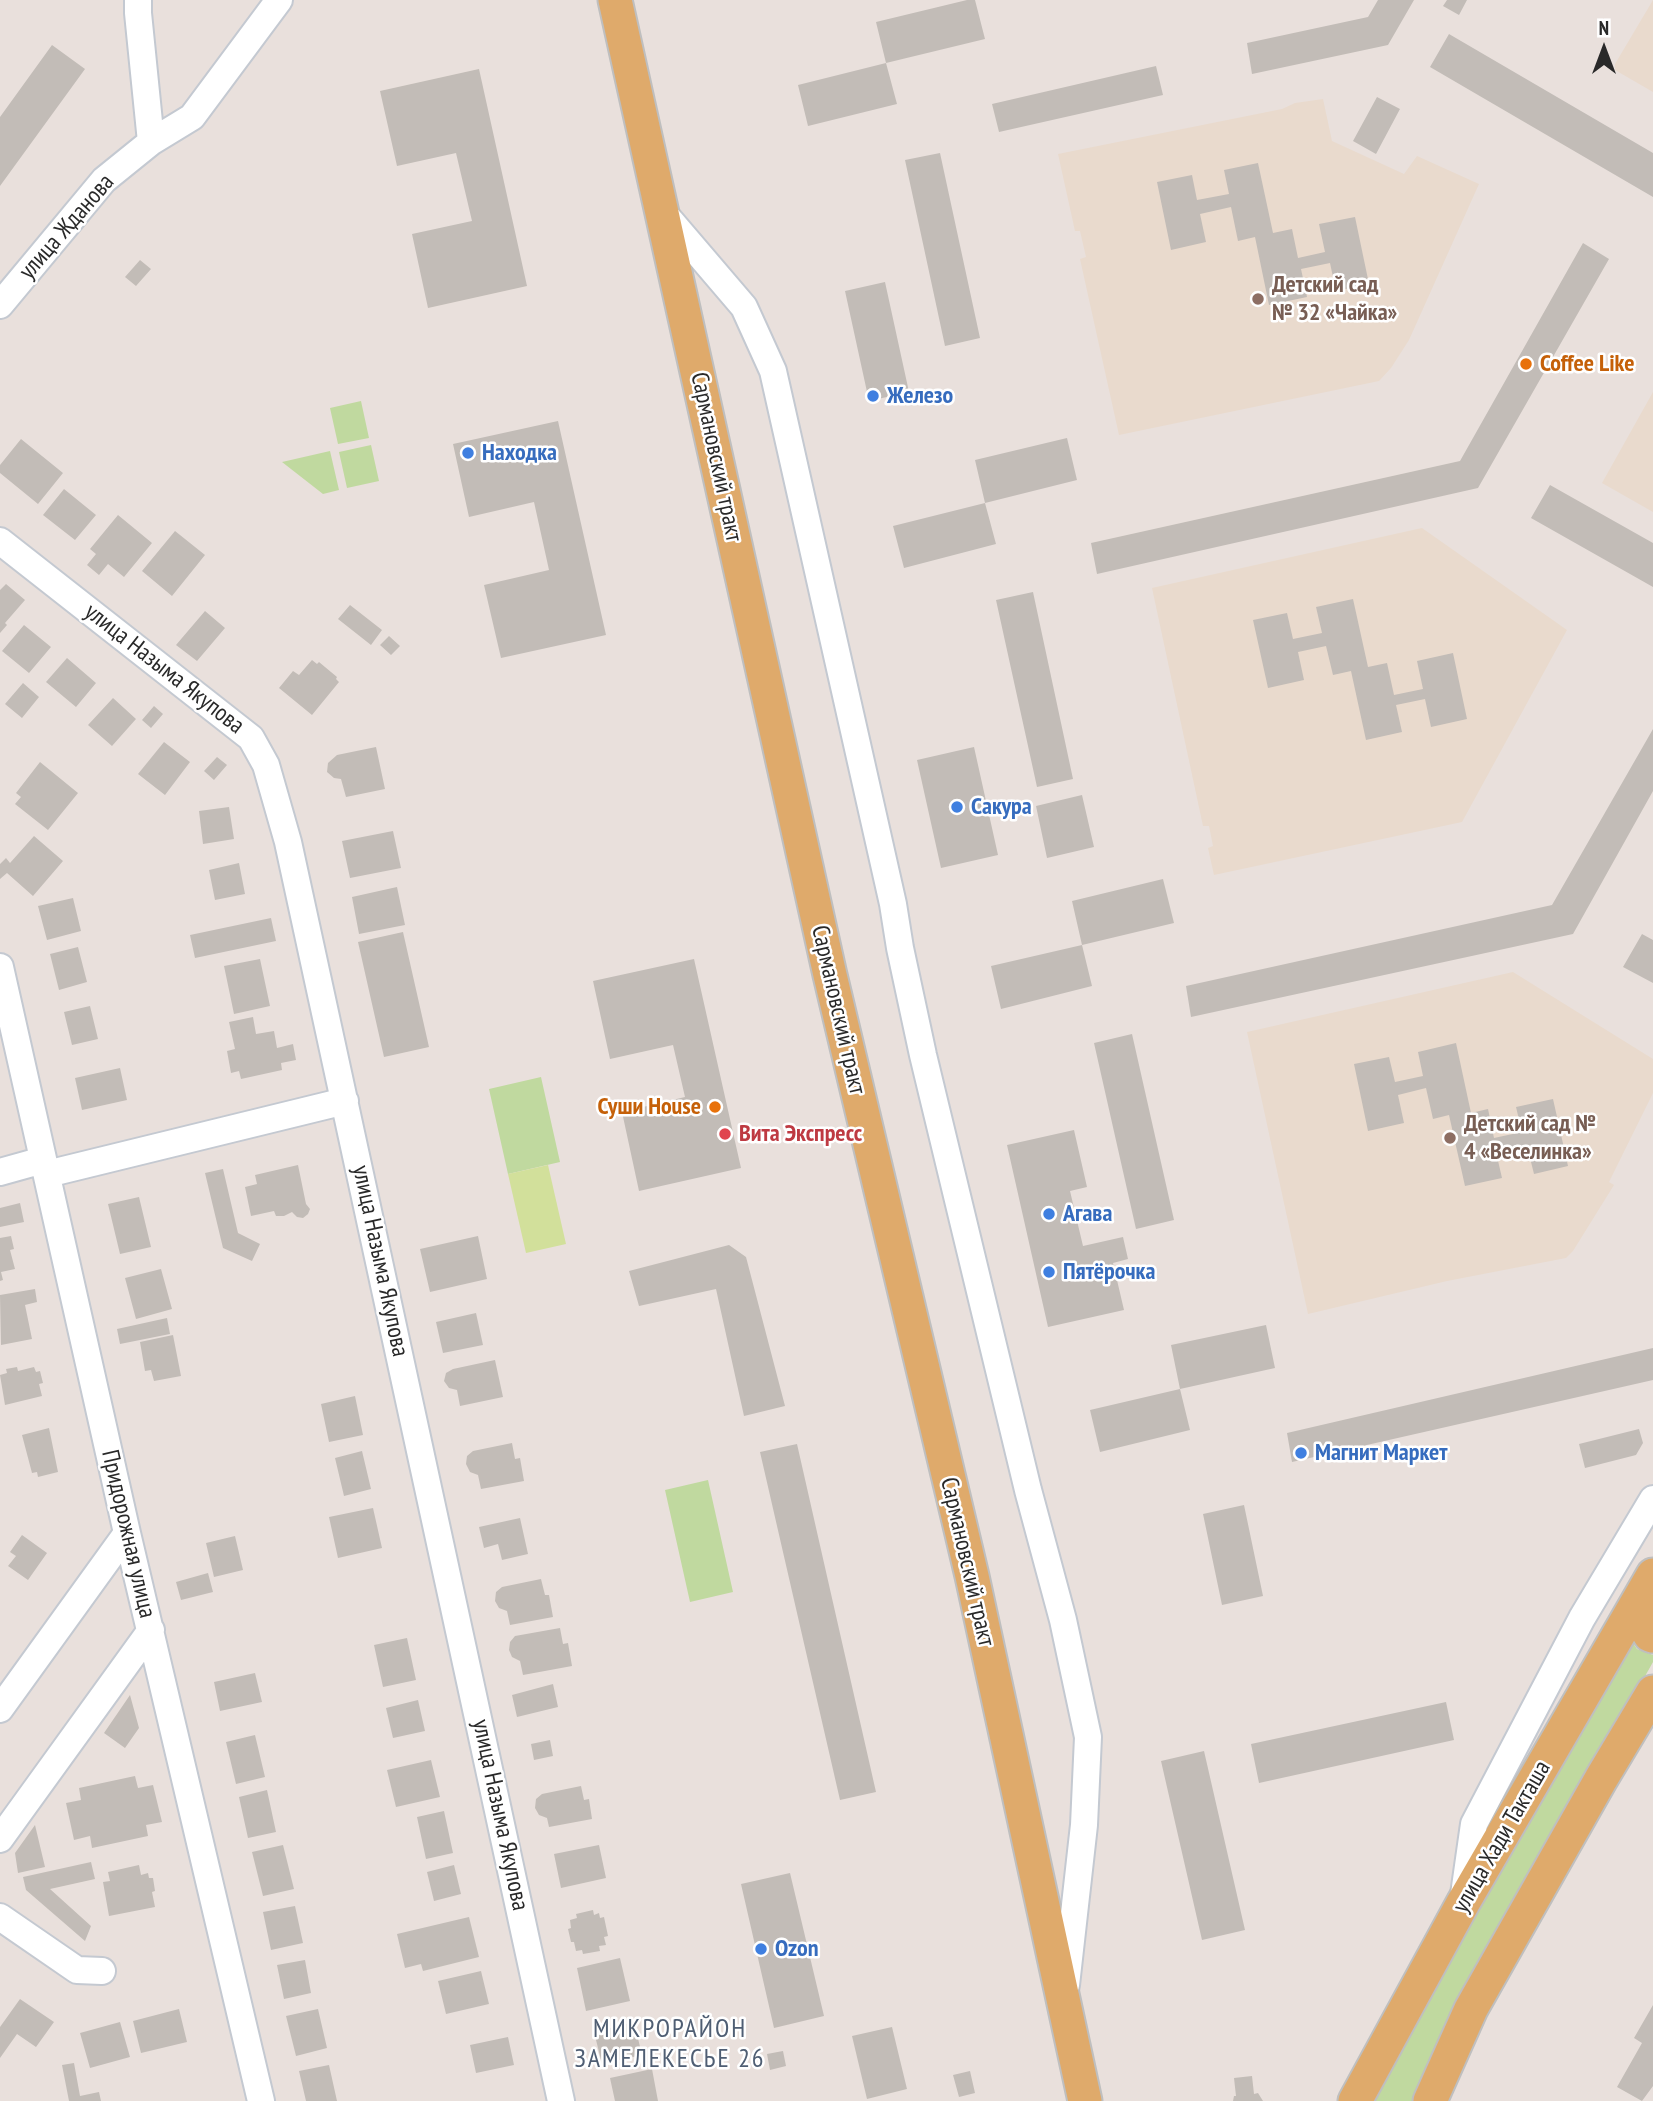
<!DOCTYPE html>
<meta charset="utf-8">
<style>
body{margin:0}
#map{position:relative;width:1653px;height:2101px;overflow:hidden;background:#e9e0dc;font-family:"PT Sans Narrow",sans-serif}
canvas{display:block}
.north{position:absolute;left:1569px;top:14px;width:70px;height:70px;-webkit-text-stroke:5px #fff;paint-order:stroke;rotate:0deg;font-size:19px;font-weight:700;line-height:28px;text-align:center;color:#292929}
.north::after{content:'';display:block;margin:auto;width:24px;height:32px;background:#292929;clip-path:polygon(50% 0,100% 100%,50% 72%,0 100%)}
</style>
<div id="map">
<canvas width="1653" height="2101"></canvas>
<div class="north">N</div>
</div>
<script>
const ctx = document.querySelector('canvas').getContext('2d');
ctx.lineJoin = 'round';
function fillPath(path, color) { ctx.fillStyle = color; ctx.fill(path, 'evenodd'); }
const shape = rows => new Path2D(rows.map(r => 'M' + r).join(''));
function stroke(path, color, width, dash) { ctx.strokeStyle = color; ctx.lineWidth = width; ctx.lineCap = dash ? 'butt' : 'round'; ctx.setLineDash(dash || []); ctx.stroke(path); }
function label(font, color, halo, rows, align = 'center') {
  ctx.font = font + ' "PT Sans Narrow",sans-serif'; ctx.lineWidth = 5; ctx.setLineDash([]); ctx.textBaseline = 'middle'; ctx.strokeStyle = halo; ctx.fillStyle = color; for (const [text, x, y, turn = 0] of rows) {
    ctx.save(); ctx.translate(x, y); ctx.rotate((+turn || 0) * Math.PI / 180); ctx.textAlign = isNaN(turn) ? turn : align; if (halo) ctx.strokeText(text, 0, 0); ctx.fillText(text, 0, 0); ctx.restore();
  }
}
fillPath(shape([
 [1653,0,1653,92,1615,70,1615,64],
 [1323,99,1332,141,1404,174,1417,156,1479,184,1409,340,1391,368,1379,381,1119,435,1080,259,1086,257,1080,231,1075,231,1058,154,1282,109,1295,103],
 [1653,392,1653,512,1602,483],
 [1422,528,1567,630,1462,822,1214,875,1208,848,1213,846,1209,826,1203,826,1152,588],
 [1513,972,1653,1059,1653,1093,1609,1182,1614,1185,1573,1251,1566,1258,1447,1281,1308,1314,1247,1032]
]), '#e9dacd');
fillPath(shape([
 [361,401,369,438,338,444,330,408],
 [371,445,379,481,347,488,339,452],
 [330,451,339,490,323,494,282,462],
 [541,1077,560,1162,508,1174,489,1089],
 [708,1480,733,1592,690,1602,665,1490],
 [1631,1640,1637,1649,1653,1655,1653,1662,1459,2007,1417,2101,1370,2101]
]), '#c0d99f');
fillPath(shape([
 [548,1165,566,1244,526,1253,508,1174]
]), '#d2e09b');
fillPath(shape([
 [967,0,975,0,985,39,886,63,897,104,808,126,798,85,886,63,876,22],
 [1378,0,1414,0,1388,45,1252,74,1247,43,1368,17],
 [1447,0,1467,0,1459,15,1443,6],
 [1449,34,1653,153,1653,197,1430,67],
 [52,45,85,69,0,186,0,117],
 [1156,66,1163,95,999,132,992,104],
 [479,69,527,286,428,308,412,234,472,221,456,153,397,166,380,91],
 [1377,97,1400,109,1376,154,1353,141],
 [940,153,980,338,945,346,905,160],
 [1258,163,1273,233,1292,229,1298,258,1325,252,1319,224,1355,217,1369,284,1336,291,1330,263,1301,269,1307,297,1269,305,1255,237,1238,241,1231,207,1200,214,1206,242,1171,250,1157,182,1192,175,1197,200,1229,194,1224,170],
 [1583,243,1609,259,1478,488,1097,574,1091,543,1460,461],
 [140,260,151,269,136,286,125,277],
 [885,282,909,392,869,401,845,291],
 [558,421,606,635,501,658,484,585,549,570,534,502,469,517,453,444],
 [1067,438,1077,480,985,503,975,460],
 [21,439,63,473,38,504,0,473,0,465],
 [1550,485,1653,543,1653,587,1531,518],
 [64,489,96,515,75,540,43,515],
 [985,503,996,544,904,568,893,526],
 [118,515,152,543,124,577,108,564,99,575,87,565,96,554,90,549],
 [175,531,205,555,172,596,142,571],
 [6,584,25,600,5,623,7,625,0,633,0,590],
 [1033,592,1073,779,1037,787,996,600],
 [1353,599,1368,667,1387,663,1394,695,1423,689,1417,661,1453,653,1467,719,1431,727,1425,699,1396,705,1402,732,1366,740,1351,671,1333,675,1326,646,1298,652,1304,680,1268,688,1253,620,1287,613,1293,639,1322,633,1316,607],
 [350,605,382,630,371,645,338,619],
 [205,611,225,628,197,661,176,645],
 [24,625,51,647,29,673,2,651],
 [389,636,400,646,391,655,380,645],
 [67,658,96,683,76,707,46,682],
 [312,660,317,664,319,662,337,677,336,679,339,682,312,715,279,688,293,671,299,675],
 [23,683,39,697,22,718,5,704],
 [113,698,136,719,112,746,88,725],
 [154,706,163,714,151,728,142,720],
 [1653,729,1653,791,1573,934,1191,1017,1186,986,1552,905],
 [164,742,190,762,165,795,138,774],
 [376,747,385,789,346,797,341,779,334,778,327,772,328,763,337,755],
 [974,747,998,855,941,868,917,760],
 [217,757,227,765,214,780,204,771],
 [40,762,78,793,48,830,15,804,21,797,16,793],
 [1082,795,1094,847,1047,858,1036,806],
 [229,807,234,839,203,844,199,811],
 [393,831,401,868,350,878,342,841],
 [34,836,63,861,33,896,7,873,0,879,0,864,6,858,10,863],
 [239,863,245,894,215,900,209,870],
 [1163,879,1174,923,1082,945,1072,901],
 [397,887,405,925,359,934,352,897],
 [73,898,81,931,47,940,38,906],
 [271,918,276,941,195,958,190,935],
 [403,932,429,1047,384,1057,358,942],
 [1642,934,1653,940,1653,983,1623,967],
 [1082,945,1092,986,1001,1009,991,966],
 [78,947,87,982,59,990,50,954],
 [260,959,270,1006,234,1014,224,966],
 [694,959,741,1168,639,1191,622,1112,685,1097,673,1045,610,1059,593,981],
 [90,1006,98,1039,72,1045,64,1012],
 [253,1017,256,1034,274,1031,277,1048,293,1044,296,1060,281,1063,282,1070,241,1079,239,1071,231,1073,227,1051,235,1049,229,1022],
 [1132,1034,1174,1220,1136,1229,1094,1043],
 [1456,1043,1471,1113,1488,1109,1494,1138,1522,1132,1516,1107,1553,1099,1568,1166,1534,1174,1527,1146,1496,1152,1502,1178,1465,1186,1449,1115,1433,1119,1426,1088,1398,1095,1404,1123,1368,1131,1354,1064,1389,1057,1395,1082,1423,1076,1418,1052],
 [120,1068,127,1100,82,1110,75,1078],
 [1074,1130,1087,1187,1070,1191,1083,1246,1123,1237,1128,1259,1113,1263,1124,1310,1048,1327,1007,1145],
 [298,1165,306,1204,310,1209,308,1214,303,1218,297,1217,292,1212,284,1216,276,1216,274,1211,251,1216,245,1187,257,1184,255,1175],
 [223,1169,238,1233,260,1244,252,1261,223,1248,205,1173],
 [139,1197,151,1247,120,1254,108,1204],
 [20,1203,24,1222,0,1227,0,1208],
 [11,1236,14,1249,10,1250,15,1269,1,1272,3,1280,0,1281,0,1238],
 [478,1236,487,1279,430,1292,420,1249],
 [729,1245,746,1257,785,1406,744,1416,716,1289,639,1306,629,1271],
 [161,1269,172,1309,136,1319,125,1278],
 [35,1289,37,1302,25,1305,32,1339,1,1345,0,1295],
 [476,1313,483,1345,443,1353,436,1322],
 [167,1318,170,1334,120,1344,117,1329],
 [1266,1325,1275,1368,1180,1389,1171,1345],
 [173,1335,181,1376,154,1381,151,1370,145,1371,140,1342],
 [1653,1348,1653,1380,1292,1462,1287,1433],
 [495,1360,503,1397,460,1406,457,1390,449,1388,444,1381,446,1373,453,1369],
 [17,1367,18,1371,34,1367,36,1372,40,1371,43,1383,39,1384,42,1396,5,1405,0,1375,7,1373,6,1369],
 [1180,1389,1190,1430,1100,1452,1090,1410],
 [355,1396,363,1435,329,1442,321,1404],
 [49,1428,58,1472,38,1477,37,1472,32,1473,22,1435],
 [1639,1429,1643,1443,1636,1455,1585,1468,1579,1444],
 [512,1443,515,1459,520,1458,524,1481,481,1489,478,1475,470,1472,466,1464,467,1456,473,1451],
 [797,1444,876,1792,840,1800,760,1452],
 [362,1451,371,1489,344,1496,335,1458],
 [1244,1505,1263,1596,1222,1605,1203,1514],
 [373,1508,382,1548,338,1558,329,1517],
 [520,1518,528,1554,502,1560,498,1544,484,1548,479,1527],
 [22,1535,47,1553,28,1580,8,1566,16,1556,10,1552],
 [235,1536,243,1570,214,1577,206,1543],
 [208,1573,213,1592,181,1600,176,1582],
 [541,1579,545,1595,549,1595,553,1617,510,1625,507,1611,499,1608,495,1601,496,1592,502,1587],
 [560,1628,563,1644,568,1643,572,1666,523,1675,520,1661,512,1657,509,1650,510,1642,515,1636],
 [407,1638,416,1680,383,1687,374,1645],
 [255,1673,262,1702,220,1711,214,1682],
 [553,1684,558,1707,517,1717,512,1695],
 [130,1695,139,1728,125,1748,104,1733],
 [418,1700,425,1731,393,1738,386,1708],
 [1446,1702,1454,1740,1259,1783,1251,1744],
 [255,1735,265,1777,236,1784,226,1742],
 [550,1740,553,1756,534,1760,531,1744],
 [1204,1751,1245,1930,1202,1940,1161,1761],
 [431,1760,440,1797,396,1807,387,1770],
 [135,1776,138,1788,153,1785,162,1822,146,1825,148,1836,92,1848,90,1836,74,1840,66,1803,81,1800,79,1788],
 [581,1786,584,1800,589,1799,592,1819,549,1827,547,1818,539,1815,535,1808,536,1799,542,1794],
 [267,1790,276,1832,248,1838,239,1797],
 [444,1811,453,1853,426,1859,417,1817],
 [35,1825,45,1867,18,1873,15,1853],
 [283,1845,294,1889,263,1896,252,1852],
 [599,1845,606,1878,561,1888,554,1854],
 [91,1862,95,1879,50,1889,91,1926,85,1941,26,1890,23,1877],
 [139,1865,141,1875,148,1873,149,1878,153,1878,155,1891,152,1892,155,1907,109,1916,103,1882,110,1881,108,1872],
 [454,1865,461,1894,434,1901,427,1872],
 [790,1873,824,2016,774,2028,741,1884],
 [295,1906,303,1943,271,1950,263,1912],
 [593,1910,594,1915,599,1913,600,1918,604,1917,608,1936,604,1937,606,1945,599,1946,600,1951,583,1954,582,1950,576,1951,574,1942,571,1942,568,1929,571,1928,570,1920,577,1918,576,1914],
 [469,1917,479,1957,423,1971,421,1964,405,1968,397,1934],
 [620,1958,630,2001,586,2011,577,1968],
 [305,1960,311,1993,284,1999,277,1965],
 [481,1971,489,2004,446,2014,438,1981],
 [20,1999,54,2022,36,2047,17,2034,0,2058,0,2027],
 [1653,2005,1653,2086,1642,2101,1617,2087,1642,2043,1634,2038],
 [179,2009,187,2042,141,2053,133,2021],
 [318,2009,327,2048,296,2056,286,2016],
 [120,2022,130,2057,90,2068,80,2033],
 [634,2022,642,2055,602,2064,594,2032],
 [892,2027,907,2089,867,2099,852,2036],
 [508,2037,514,2065,476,2073,470,2045],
 [783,2051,786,2066,770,2070,767,2054],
 [74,2063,80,2096,99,2092,101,2101,69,2101,62,2065],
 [329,2065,337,2101,306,2101,299,2071],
 [652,2069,658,2101,615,2101,610,2078],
 [970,2071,975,2093,959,2097,953,2075],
 [1252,2076,1254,2094,1258,2093,1263,2101,1233,2101,1234,2096,1236,2096,1234,2078]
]), '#c2bcb7');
const minor = shape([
 [138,0,138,13,151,142],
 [662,211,744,307,773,371,893,904,900,948,923,1055,1028,1490,1063,1620,1088,1737,1084,1825,1066,1985],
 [0,305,104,180,151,142,192,117,279,0],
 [0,541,251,738,266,765,288,842,561,2101],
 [0,967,127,1533,261,2101],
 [0,1172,43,1160],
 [47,1174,345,1101],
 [0,1709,127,1533],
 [0,1839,151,1630],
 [1464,1894,1474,1824,1582,1618,1653,1499],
 [0,1917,77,1970,102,1971]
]);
const major = shape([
 [615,0,830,975,972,1576,1085,2101],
 [1641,1596,1641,1621,1650,1635,1653,1636],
 [1355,2101,1463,1903,1653,1575],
 [1430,2101,1471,2009,1601,1779,1653,1692]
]);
stroke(minor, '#c4c9d1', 30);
stroke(major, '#bfbfbf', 37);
stroke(minor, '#fff', 26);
stroke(major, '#dfaa6b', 33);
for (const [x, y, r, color] of [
 [1258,299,7,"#8d6e63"],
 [1526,364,7,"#e8710a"],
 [873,396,7,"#3f7fe0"],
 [468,453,7,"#3f7fe0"],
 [957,807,7,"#3f7fe0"],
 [715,1107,7,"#e8710a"],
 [725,1134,7,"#e0444e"],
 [1450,1138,7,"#8d6e63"],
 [1049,1214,7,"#3f7fe0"],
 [1049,1272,7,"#3f7fe0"],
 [1301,1453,7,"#3f7fe0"],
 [761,1949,7,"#3f7fe0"]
]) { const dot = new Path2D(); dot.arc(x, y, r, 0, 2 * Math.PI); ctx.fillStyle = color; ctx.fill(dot); stroke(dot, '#fff', 2.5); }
label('24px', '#292929', '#fff', [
 ["улица Жданова",67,227,-49],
 ["Сармановский тракт",716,457,78],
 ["улица Назыма Якупова",164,669,38],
 ["Сармановский тракт",838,1010,77],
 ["улица Назыма Якупова",380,1261,78],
 ["Придорожная улица",128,1534,77],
 ["Сармановский тракт",967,1562,77],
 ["улица Назыма Якупова",500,1815,78],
 ["улица Хади Такташа",1502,1837,-60]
]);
label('bold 24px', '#785e54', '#fff', [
 ["Детский сад",1272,285],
 ["№ 32 «Чайка»",1272,313],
 ["Детский сад №",1464,1124],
 ["4 «Веселинка»",1464,1152]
], 'left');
label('bold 24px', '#c56008', '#fff', [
 ["Coffee Like",1540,364],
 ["Суши House",701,1107,"right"]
], 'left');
label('bold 24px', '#366cbe', '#fff', [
 ["Железо",887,396],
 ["Находка",482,453],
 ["Сакура",971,807],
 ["Агава",1063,1214],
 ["Пятёрочка",1063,1272],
 ["Магнит Маркет",1315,1453],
 ["Ozon",775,1949]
], 'left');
label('bold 24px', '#be3a42', '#fff', [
 ["Вита Экспресс",739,1134]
], 'left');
ctx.letterSpacing = '2px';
label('26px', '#4f5e73', '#fff', [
 ["МИКРОРАЙОН",670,2030],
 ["ЗАМЕЛЕКЕСЬЕ 26",670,2060]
]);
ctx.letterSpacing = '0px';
</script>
